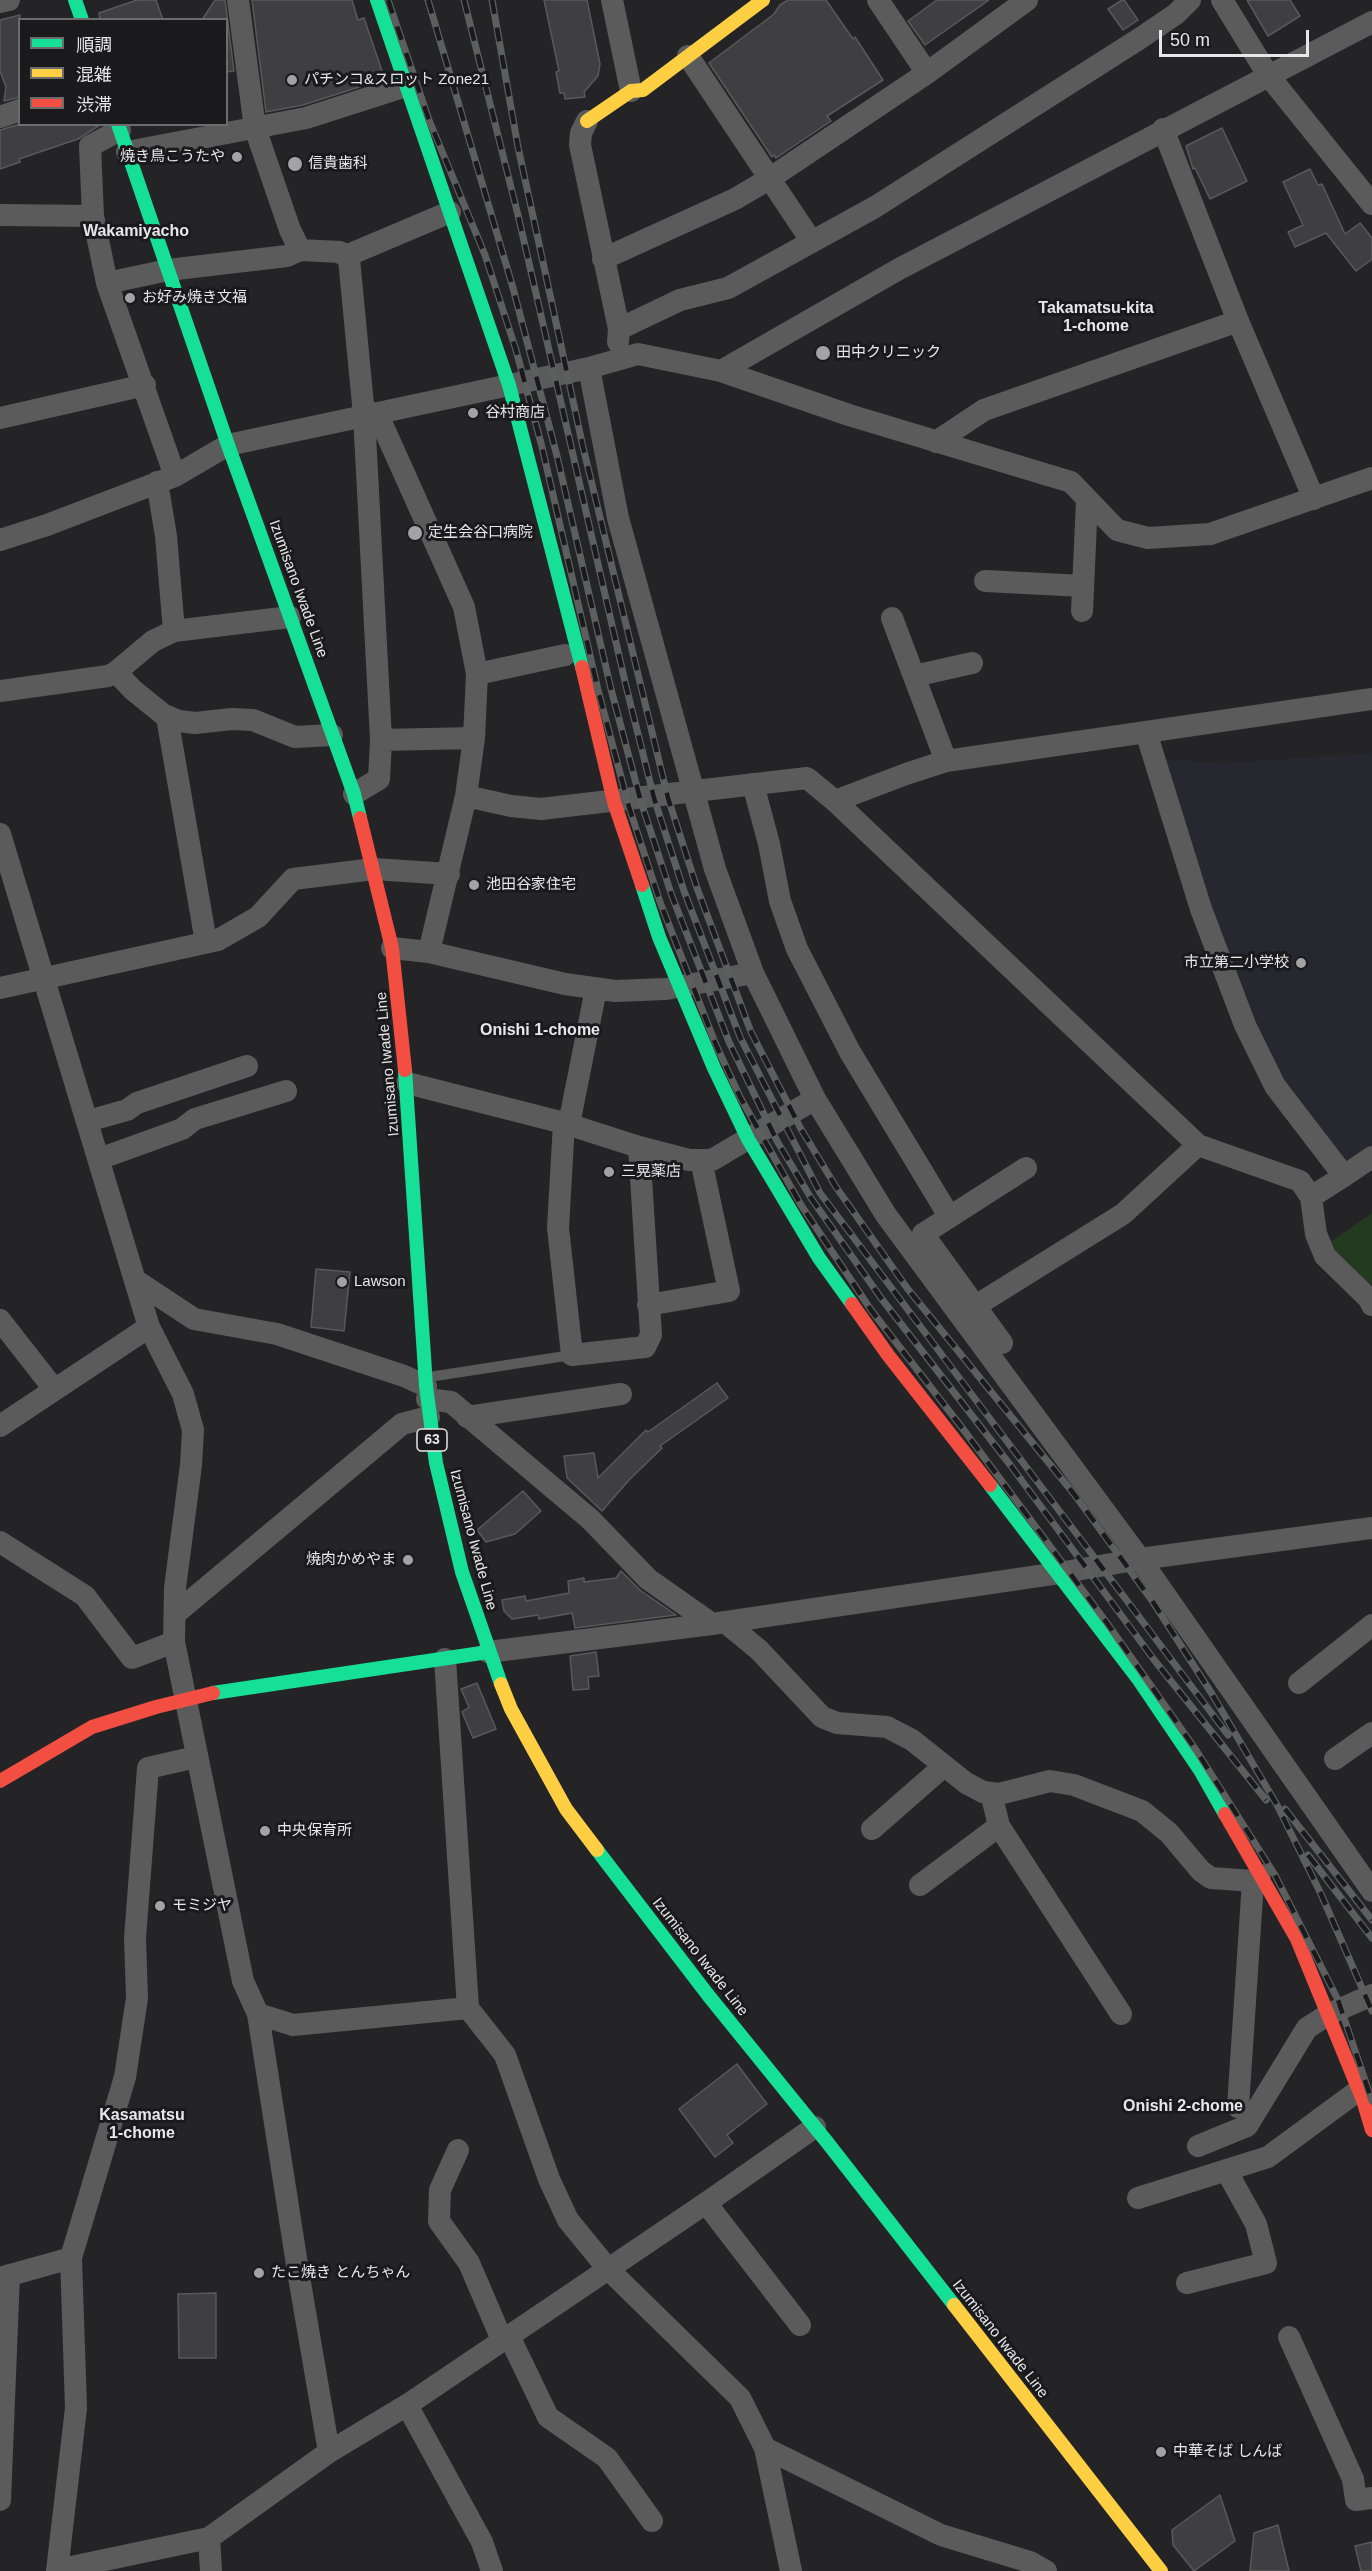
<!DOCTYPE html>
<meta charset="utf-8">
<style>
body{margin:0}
#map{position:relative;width:1372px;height:2571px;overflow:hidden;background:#242426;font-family:Helvetica,"Noto Sans JP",sans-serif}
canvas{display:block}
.legend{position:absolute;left:18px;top:18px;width:210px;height:108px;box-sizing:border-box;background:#1a1a1d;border:2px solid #6c6c6f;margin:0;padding:8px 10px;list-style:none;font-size:18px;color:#e7e7e9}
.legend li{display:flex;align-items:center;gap:12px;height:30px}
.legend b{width:30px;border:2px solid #6c6c6f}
.scale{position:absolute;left:1159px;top:30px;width:150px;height:27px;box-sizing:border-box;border:3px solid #e7e7e9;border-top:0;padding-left:8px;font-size:18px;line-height:21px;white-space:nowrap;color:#e7e7e9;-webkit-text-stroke:4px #1a1a1d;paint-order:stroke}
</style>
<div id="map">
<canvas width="1372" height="2571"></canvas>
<ul class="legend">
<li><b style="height:8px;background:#16e098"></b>順調</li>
<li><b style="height:8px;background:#ffcf43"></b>混雑</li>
<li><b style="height:8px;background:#f24e42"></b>渋滞</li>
</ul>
<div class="scale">50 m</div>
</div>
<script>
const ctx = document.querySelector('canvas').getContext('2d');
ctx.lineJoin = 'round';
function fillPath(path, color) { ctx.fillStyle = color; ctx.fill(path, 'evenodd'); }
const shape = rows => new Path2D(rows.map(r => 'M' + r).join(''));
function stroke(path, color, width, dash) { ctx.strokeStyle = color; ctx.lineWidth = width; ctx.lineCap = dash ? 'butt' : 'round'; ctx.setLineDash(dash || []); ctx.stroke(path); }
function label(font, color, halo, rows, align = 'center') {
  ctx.font = font + ' Helvetica,"Noto Sans JP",sans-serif'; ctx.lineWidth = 6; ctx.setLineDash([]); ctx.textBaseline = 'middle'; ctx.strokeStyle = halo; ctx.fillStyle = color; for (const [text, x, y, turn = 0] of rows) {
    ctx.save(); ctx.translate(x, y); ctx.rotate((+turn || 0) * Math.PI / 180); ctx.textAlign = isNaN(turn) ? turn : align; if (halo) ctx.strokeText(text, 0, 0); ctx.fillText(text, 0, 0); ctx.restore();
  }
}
fillPath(shape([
 [1372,753,1372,1151,1344,1162,1281,1080,1251,1019,1208,907,1163,759,1223,763]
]), '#272730');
fillPath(shape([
 [1372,1213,1372,1292,1326,1245]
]), '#243a20');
const building = shape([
 [137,0,156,0,163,20,100,20,99,13,137,0],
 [215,0,225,0,234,71,226,72,226,20,202,20,215,0],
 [252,0,352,0,358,20,364,18,383,74,374,79,375,82,303,105,266,112,252,0],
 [544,0,587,0,600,64,598,76,584,92,585,97,565,99,564,93,560,93,556,72,559,71,544,0],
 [788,0,826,0,853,39,855,37,883,80,827,116,831,121,776,158,774,155,772,157,709,63,774,14,780,5,788,0],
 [937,0,989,0,925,45,908,21,937,0],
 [1122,0,1124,0,1138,20,1123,30,1108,9,1122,0],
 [1247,0,1290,0,1300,16,1268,36,1247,0],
 [20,15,20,97,4,101,6,87,0,71,0,20,20,15],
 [20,124,100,124,100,125,78,139,19,159,20,162,0,169,0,130,20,124],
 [1222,128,1247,181,1210,199,1195,168,1193,169,1186,146,1222,128],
 [1310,169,1318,185,1322,184,1345,234,1360,223,1372,238,1372,259,1356,271,1326,233,1295,247,1288,232,1303,225,1283,182,1310,169],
 [316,1269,350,1272,344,1331,311,1327,316,1269],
 [717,1383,728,1398,660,1446,662,1448,629,1480,602,1511,567,1478,564,1456,594,1453,598,1478,646,1430,648,1432,717,1383],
 [523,1491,541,1511,515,1534,486,1542,477,1530,523,1491],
 [621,1571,640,1590,676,1615,575,1628,572,1613,539,1619,538,1615,512,1619,504,1611,502,1600,525,1596,526,1601,569,1593,568,1581,584,1578,584,1582,616,1578,621,1571],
 [596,1652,599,1676,588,1677,589,1689,573,1690,570,1656,596,1652],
 [477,1683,496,1729,473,1738,462,1712,469,1707,461,1689,477,1683],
 [737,2064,767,2104,727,2135,733,2143,715,2157,679,2109,737,2064],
 [216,2293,216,2358,179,2358,178,2294,216,2293],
 [1220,2495,1235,2541,1194,2571,1173,2545,1172,2530,1220,2495],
 [1278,2525,1289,2571,1250,2571,1254,2533,1278,2525],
 [1372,2542,1372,2571,1361,2571,1355,2546,1372,2542]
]);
fillPath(building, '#3f3f41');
stroke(building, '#59595a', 1.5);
stroke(shape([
 [429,1377,572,1355]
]), '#5b5b5c', 10);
stroke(shape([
 [238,0,255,128,290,230,300,250,340,252,349,259,364,415,381,740,379,779,354,794],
 [612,0,631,91],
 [878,0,927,73],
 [1222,0,1268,75,1372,204],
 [0,2,9,0],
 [688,56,812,242],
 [0,117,20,110],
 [587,121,581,133,580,145,619,329,618,342],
 [1163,129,1238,321,1314,499],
 [120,130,90,146,93,216,107,283,175,476],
 [127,152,306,118,406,86],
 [0,215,93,216],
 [346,256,450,212],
 [603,259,735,199,769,179,927,73,1027,0],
 [107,283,168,270,287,256,300,250],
 [619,329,680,300,728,288,875,207,1139,39,1176,14,1190,0],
 [589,368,618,518,715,869,753,973,815,1099,886,1215,1140,1559,1372,1891],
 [721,371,899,269,1372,22],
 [377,413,464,607,477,674,474,738,466,796,429,952,392,948],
 [0,418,145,385],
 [936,442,984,410,1238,321],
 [157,482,166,536,174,631],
 [0,540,47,525,175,476,228,445,589,368,638,354,721,371,849,415,1071,482,1117,530,1148,538,1210,534,1372,478],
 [985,581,1083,586],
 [1082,611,1087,500],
 [892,618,946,761],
 [116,672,133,690,164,715,179,721,195,723,232,719,253,720,295,737,332,735],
 [477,674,565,655],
 [914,676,972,663],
 [0,691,108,676,116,672,153,641,174,631,290,617],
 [167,717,206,942],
 [1146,732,1372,699],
 [381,740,474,738],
 [753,784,769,844,780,901,797,949,850,1052,949,1216],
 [466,796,511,806,541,809,807,778,835,801,1198,1145,1300,1181,1311,1197,1316,1234,1325,1256,1369,1299,1372,1305],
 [835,801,906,774,946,761,1146,732,1201,909,1245,1025,1275,1086,1344,1176,1311,1197],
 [0,834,149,1327,183,1394,193,1430,191,1465,175,1588,174,1642,243,1981,258,2014,298,2271,329,2452],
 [429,952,565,984,615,991,666,989,753,973],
 [0,988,218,940,258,917,293,879,374,869,449,874],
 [407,1083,564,1123,639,1147,689,1160,712,1160,815,1099],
 [88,1121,127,1110,137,1103,247,1066],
 [564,1123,558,1228,572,1355,645,1347,651,1335,639,1147],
 [569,1124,596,989],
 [99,1159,182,1129,195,1119,286,1091],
 [1344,1176,1372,1157],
 [135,1280,194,1319,277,1334,404,1376,426,1386],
 [648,1305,729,1291,701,1160],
 [961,1315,1123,1214,1198,1145],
 [0,1320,54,1389],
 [1002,1343,923,1234,1026,1168],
 [427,1399,451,1402,590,1519,648,1579,712,1624],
 [467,1417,621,1394],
 [0,1426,149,1327],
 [0,1542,85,1596,132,1658,174,1642],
 [175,1614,402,1424,429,1417],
 [725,1622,759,1650,822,1717,837,1723,887,1727,912,1740,966,1783,983,1792,999,1794,1050,1781,1074,1785,1142,1811,1169,1833,1201,1871,1211,1878,1253,1881,1260,1875],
 [488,1652,712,1624,1059,1573,1140,1559,1372,1528],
 [445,1659,468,2008,505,2055,549,2179,568,2220,608,2269,740,2398,765,2448,791,2571],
 [1299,1683,1372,1625],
 [1335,1759,1372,1733],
 [991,1793,999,1826,1121,2014],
 [872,1829,944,1766],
 [920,1885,999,1826],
 [258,2014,293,2025,468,2008],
 [1238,2107,1253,1881],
 [1198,2146,1247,2126,1307,2028,1329,2014,1372,1995],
 [458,2150,440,2190,439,2221,469,2263,502,2340],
 [1138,2198,1268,2157,1359,2090],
 [706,2203,800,2325],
 [70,2261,125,2077,137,1998,135,1938,148,1768,196,1757],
 [0,2278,71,2258,76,2408,57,2571],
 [1187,2283,1266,2263,1256,2224,1226,2170],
 [509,2336,548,2417,607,2458,652,2521],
 [1289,2337,1353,2479,1356,2500,1372,2498],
 [407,2405,482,2542,492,2571],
 [765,2448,941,2535,1030,2562,1046,2571],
 [0,2500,9,2275],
 [209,2538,211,2571],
 [57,2570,209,2538,329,2452,407,2405,706,2203,815,2127]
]), '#5b5b5c', 22);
stroke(shape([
 [75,0,82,20],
 [377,0,509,385,582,667],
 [118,124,228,445,354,794,360,818],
 [642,885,659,937,714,1068,748,1139,819,1258,852,1304],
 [405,1070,426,1386,436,1463,462,1572,501,1684],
 [990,1485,1139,1680,1200,1770,1225,1814],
 [213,1693,488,1652],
 [597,1850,708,1995,827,2142,954,2305]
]), '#16e098', 14);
stroke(shape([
 [587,121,631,91,643,90,763,0],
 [501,1684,511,1709,566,1809,597,1850],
 [954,2305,1161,2571]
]), '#ffcf43', 14);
stroke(shape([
 [582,667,614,802,642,885],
 [360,818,392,948,405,1070],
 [852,1304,888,1355,990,1485],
 [0,1781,92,1727,156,1707,213,1693],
 [1225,1814,1297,1939,1363,2100,1372,2130]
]), '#f24e42', 14);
const rail = shape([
 [388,0,429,120,485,255,516,350,542,447,598,690,629,807,660,902,716,1045,740,1097,801,1205,871,1310,963,1429,1107,1623,1196,1750,1275,1875,1338,2000,1372,2101],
 [428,0,513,288,557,456,611,689,641,802,672,896,729,1042,777,1141,811,1198,881,1298,1011,1466,1155,1661,1266,1800],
 [464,0,518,215,626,686,654,798,684,891,740,1037,820,1193,1228,1735],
 [492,0,518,147,583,447,668,798,697,888,751,1032,801,1129,836,1187,907,1288,1074,1494,1153,1602,1212,1694,1277,1805,1321,1894,1372,2011],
 [1285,1809,1372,1920],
 [1308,1855,1372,1938]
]);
stroke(rail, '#5d5e5e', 7);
stroke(rail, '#1a1a1d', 4.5, [14]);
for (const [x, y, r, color] of [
 [292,80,6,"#a3a3a5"],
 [237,157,6,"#a3a3a5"],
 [295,164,8,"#a3a3a5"],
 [130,298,6,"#a3a3a5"],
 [823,353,8,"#a3a3a5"],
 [473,413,6,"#a3a3a5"],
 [415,533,8,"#a3a3a5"],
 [474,885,6,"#a3a3a5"],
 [1301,963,6,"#a3a3a5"],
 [609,1172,6,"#a3a3a5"],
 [342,1282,6,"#a3a3a5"],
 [408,1560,6,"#a3a3a5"],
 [265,1831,6,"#a3a3a5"],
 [160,1906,6,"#a3a3a5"],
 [259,2273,6,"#a3a3a5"],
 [1161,2452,6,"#a3a3a5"]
]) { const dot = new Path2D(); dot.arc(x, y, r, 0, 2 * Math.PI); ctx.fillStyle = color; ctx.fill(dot); stroke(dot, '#1a1a1d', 2); }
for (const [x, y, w] of [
 [432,1440,30]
]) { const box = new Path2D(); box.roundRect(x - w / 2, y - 11, w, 22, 4.5); ctx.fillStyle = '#1a1a1d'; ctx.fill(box); stroke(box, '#e7e7e9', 1.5); }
label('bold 14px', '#e7e7e9', null, [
 ["63",432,1440]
]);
label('15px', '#e7e7e9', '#1a1a1d', [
 ["パチンコ&スロット Zone21",304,80],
 ["焼き鳥こうたや",225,157,"right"],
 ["信貴歯科",308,164],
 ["お好み焼き文福",142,298],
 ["田中クリニック",836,353],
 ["谷村商店",485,413],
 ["定生会谷口病院",428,533],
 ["池田谷家住宅",486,885],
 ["市立第二小学校",1289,963,"right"],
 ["三晃薬店",621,1172],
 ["Lawson",354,1282],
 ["焼肉かめやま",396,1560,"right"],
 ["中央保育所",277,1831],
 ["モミジヤ",172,1906],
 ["たこ焼き とんちゃん",271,2273],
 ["中華そば しんば",1173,2452]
], 'left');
label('15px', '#e7e7e9', '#1a1a1d', [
 ["Izumisano Iwade Line",298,589,70],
 ["Izumisano Iwade Line",388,1064,-95],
 ["Izumisano Iwade Line",473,1540,75],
 ["Izumisano Iwade Line",700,1957,52],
 ["Izumisano Iwade Line",1000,2339,52]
]);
label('bold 16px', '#e7e7e9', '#1a1a1d', [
 ["Wakamiyacho",136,232],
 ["Takamatsu-kita",1096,309],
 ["1-chome",1096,327],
 ["Onishi 1-chome",540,1031],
 ["Onishi 2-chome",1183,2107],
 ["Kasamatsu",142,2116],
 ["1-chome",142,2134]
]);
</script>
